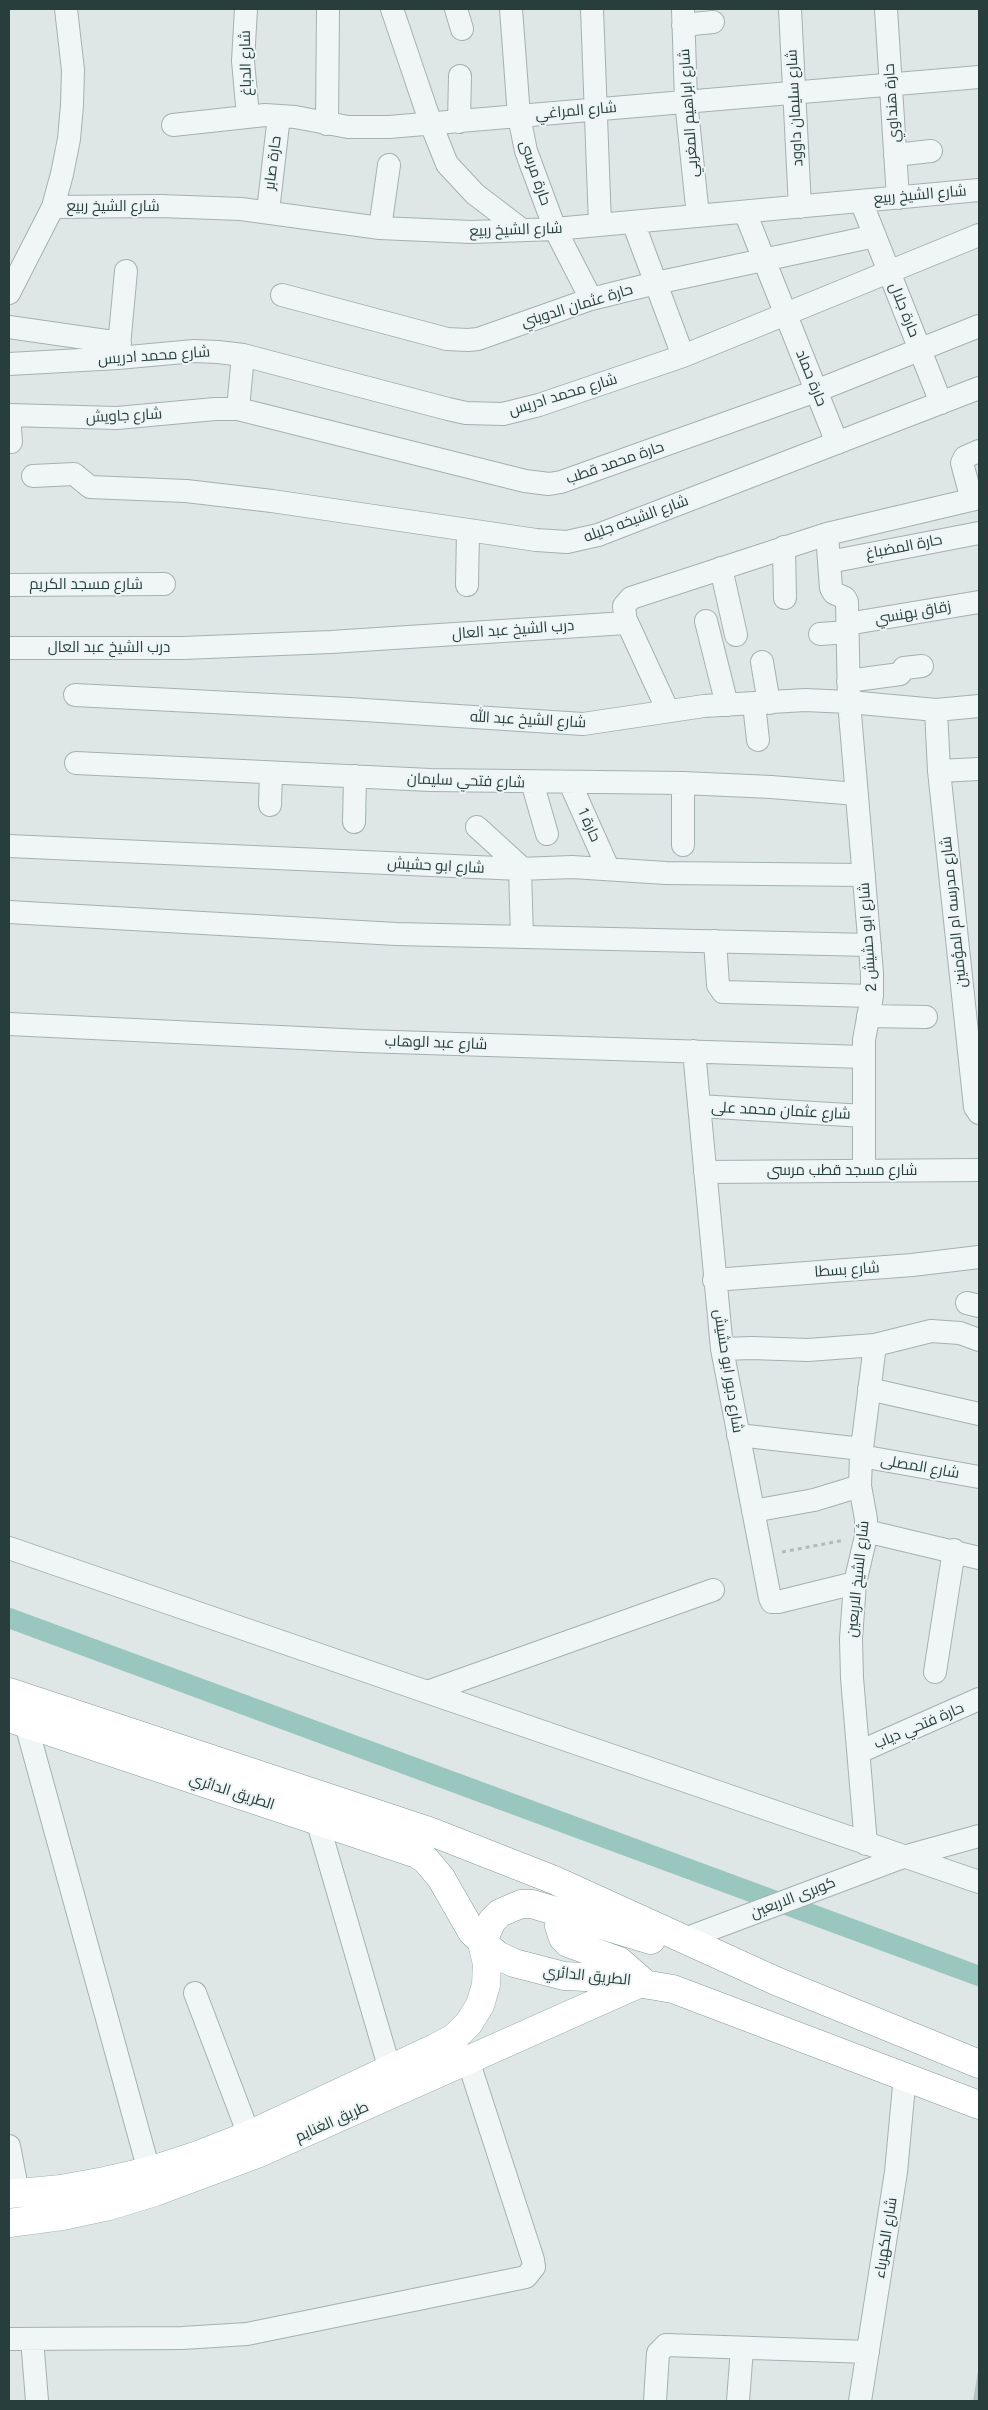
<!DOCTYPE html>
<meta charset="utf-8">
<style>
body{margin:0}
#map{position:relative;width:988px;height:2410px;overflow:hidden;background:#dee7e6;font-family:Figtree,sans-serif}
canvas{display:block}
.frame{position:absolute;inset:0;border:10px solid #273e3c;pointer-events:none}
</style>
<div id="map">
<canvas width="988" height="2410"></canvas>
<div class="frame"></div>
</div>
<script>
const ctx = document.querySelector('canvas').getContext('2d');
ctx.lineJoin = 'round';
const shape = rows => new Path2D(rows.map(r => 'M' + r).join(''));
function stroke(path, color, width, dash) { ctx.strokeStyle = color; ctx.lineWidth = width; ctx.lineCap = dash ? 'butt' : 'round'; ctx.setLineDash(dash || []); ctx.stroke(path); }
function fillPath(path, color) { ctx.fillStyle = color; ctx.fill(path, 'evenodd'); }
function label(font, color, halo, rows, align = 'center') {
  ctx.font = font + ' Figtree,Cairo,sans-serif'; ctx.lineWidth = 4; ctx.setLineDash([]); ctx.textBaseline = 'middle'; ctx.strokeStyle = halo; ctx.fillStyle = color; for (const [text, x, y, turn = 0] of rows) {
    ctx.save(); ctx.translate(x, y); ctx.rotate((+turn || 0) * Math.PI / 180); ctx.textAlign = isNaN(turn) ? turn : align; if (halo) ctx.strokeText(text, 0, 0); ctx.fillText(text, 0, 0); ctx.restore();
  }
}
stroke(shape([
 [9,1618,979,1976]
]), '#99c7bf', 20);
fillPath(shape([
 [978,2371,979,2401,973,2401]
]), '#b5c4c3');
const minor = shape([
 [246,9,243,61,248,116],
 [392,9,431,124,447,164,475,194,522,230],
 [456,9,462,29],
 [511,9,519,116,526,151,555,229,591,299],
 [592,9,600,224],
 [683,9,686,101,698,216],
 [790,9,800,207],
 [886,9,898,198],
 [683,25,713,22],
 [459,122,460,76],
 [327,124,328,9],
 [173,125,265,115,295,117,348,127,389,127,979,77],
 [895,155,931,151],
 [861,201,941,403],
 [53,207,160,206,241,209,380,228,471,232,555,229,979,190],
 [268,211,279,116],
 [745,212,837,443],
 [633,222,683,356],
 [380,228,389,165],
 [9,293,53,207,62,174,69,139,72,105,73,70,66,9],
 [282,295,447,339,468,340,478,339,591,299,656,283,875,236],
 [9,327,120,343],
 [118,357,126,271],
 [9,364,118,358,194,351,218,352,243,355,448,409,466,413,503,414,539,405,683,356,979,235],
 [238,409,243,355],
 [11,442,9,415,117,418,215,409,238,409,525,481,549,484,561,482,816,391,979,326],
 [33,476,74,474,90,487,186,491,272,501,536,540,567,542,598,535,979,388],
 [972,500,962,463,965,457,979,451],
 [827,534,831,588,834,593,845,598,847,602,849,702,872,973,872,996,864,1040,864,1171],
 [784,547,785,598],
 [829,562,979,533],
 [721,568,736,635],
 [9,585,164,584],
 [467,585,468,531],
 [706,621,727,705],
 [627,622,668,711],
 [847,624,979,602],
 [820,634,848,632],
 [9,648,183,648,331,642,626,623,624,606,631,598,827,534,979,498],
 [762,662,769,703],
 [848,681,900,674,904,668,922,666],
 [75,695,349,709,583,724,704,706,805,700,849,702,936,710,979,706],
 [754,704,758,740],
 [936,710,939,771,975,1107,979,1113],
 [76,763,430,780,683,783,771,787,857,794],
 [939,771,979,769],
 [532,782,547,834],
 [570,783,608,868],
 [270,805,271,773],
 [354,822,355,776],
 [477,827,523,869],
 [683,845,683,783],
 [9,846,520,869,572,867,666,873,864,875],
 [520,869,522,937],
 [9,912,396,934,870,945],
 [715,941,718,985,723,992,872,996],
 [868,1016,926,1017],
 [9,1024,363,1041,863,1057],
 [694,1051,722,1349,770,1598,772,1602,778,1602,855,1583],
 [699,1106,864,1116],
 [705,1172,979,1170],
 [714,1280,912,1265,979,1257],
 [967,1303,979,1306],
 [722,1349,752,1348,808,1350,875,1345,931,1331,960,1333,979,1340],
 [869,1389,979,1414],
 [738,1435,862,1449],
 [861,1456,979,1477],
 [753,1511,814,1500,860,1486],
 [866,1531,979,1558],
 [9,1548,979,1882],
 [935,1672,954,1550],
 [427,1692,713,1590],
 [26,1724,149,2171],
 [859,1752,979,1699],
 [317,1820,390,2070],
 [866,1844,852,1678,851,1639,855,1583,866,1536,866,1519,860,1486,861,1456,875,1345],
 [682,1940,903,1857,979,1836],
 [195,1993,249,2135],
 [9,2146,18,2193],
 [9,2339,182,2338,247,2334,526,2277,534,2267,533,2260,468,2060],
 [32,2339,37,2401],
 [655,2401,658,2353,666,2345,868,2352],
 [738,2401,742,2348],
 [860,2401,896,2172,905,2075]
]);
const major = shape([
 [9,2194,61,2189,105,2181,149,2171,198,2155,249,2135,435,2048,454,2038,469,2023,480,2005,486,1985,487,1964,482,1943],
 [9,2223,62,2216,109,2206,155,2192,257,2154,643,1982]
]);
const highway = shape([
 [9,1692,429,1831,554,1880,776,1981,979,2064],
 [9,1718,417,1854,426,1860,441,1878,472,1932,497,1955,514,1963,564,1976,608,1978,673,1989,979,2105],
 [562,1912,559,1926,563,1938,568,1943,619,1961,643,1982],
 [482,1943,492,1921,500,1913,521,1904,532,1904,651,1940]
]);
stroke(minor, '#a3b1b0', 24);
stroke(major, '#9db3b1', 29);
stroke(highway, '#859d9b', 29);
stroke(shape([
 [782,1552,845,1540]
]), '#b0bbba', 3, [4, 4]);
stroke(minor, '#f0f6f5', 22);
stroke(major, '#fff', 28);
stroke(highway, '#fff', 28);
label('15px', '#273e3c', '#edf5f4', [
 ["شارع الدباغ",246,63,-91],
 ["حارة هنداوي",892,103,-94],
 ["شارع سليمان داوود",795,108,-93],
 ["شارع المراغي",576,111,-5],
 ["شارع ابراهيم المغربي",689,113,-94],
 ["حارة صابر",273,163,-83],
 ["حارة مرسى",535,173,71],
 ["شارع الشيخ ربيع",920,195,-5],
 ["شارع الشيخ ربيع",113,207],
 ["شارع الشيخ ربيع",516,230,-2],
 ["حارة عثمان الدويني",577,306,-17],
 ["حارة جلال",904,310,68],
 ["شارع محمد ادريس",154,356,-4],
 ["حارة حماد",811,378,68],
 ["شارع محمد ادريس",563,395,-17],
 ["شارع جاويش",124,416,-3],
 ["حارة محمد قطب",615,463,-19],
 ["شارع الشيخه جليله",636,519,-20],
 ["حارة المضباغ",904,547,-11],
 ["شارع مسجد الكريم",86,585],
 ["زقاق بهنسي",913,613,-10],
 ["درب الشيخ عبد العال",513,630,-4],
 ["درب الشيخ عبد العال",109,648],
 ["شارع الشيخ عبد الله",528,720,3],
 ["شارع فتحي سليمان",466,781,2],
 ["حارة 1",589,825,66],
 ["شارع ابو حشيش",436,866,3],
 ["شارع مدرسه ام المؤمنين",954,912,-96],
 ["شارع ابو حشيش 2",868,937,-94],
 ["شارع عبد الوهاب",436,1043,2],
 ["شارع عثمان محمد على",781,1111,3],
 ["شارع مسجد قطب مرسى",842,1171],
 ["شارع بسطا",847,1270,-4],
 ["شارع دبور ابو حشيش",728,1371,81],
 ["شارع المصلى",920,1467,10],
 ["شارع الشيخ الاربعين",858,1579,-84],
 ["حارة فتحي دياب",919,1726,-23],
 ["الطريق الدائري",232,1792,18],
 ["كوبرى الاربعين",793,1898,-21],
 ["الطريق الدائري",587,1976,6],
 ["طريق الغنايم",332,2122,-24],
 ["شارع الكهرباء",886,2238,-81]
]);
</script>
